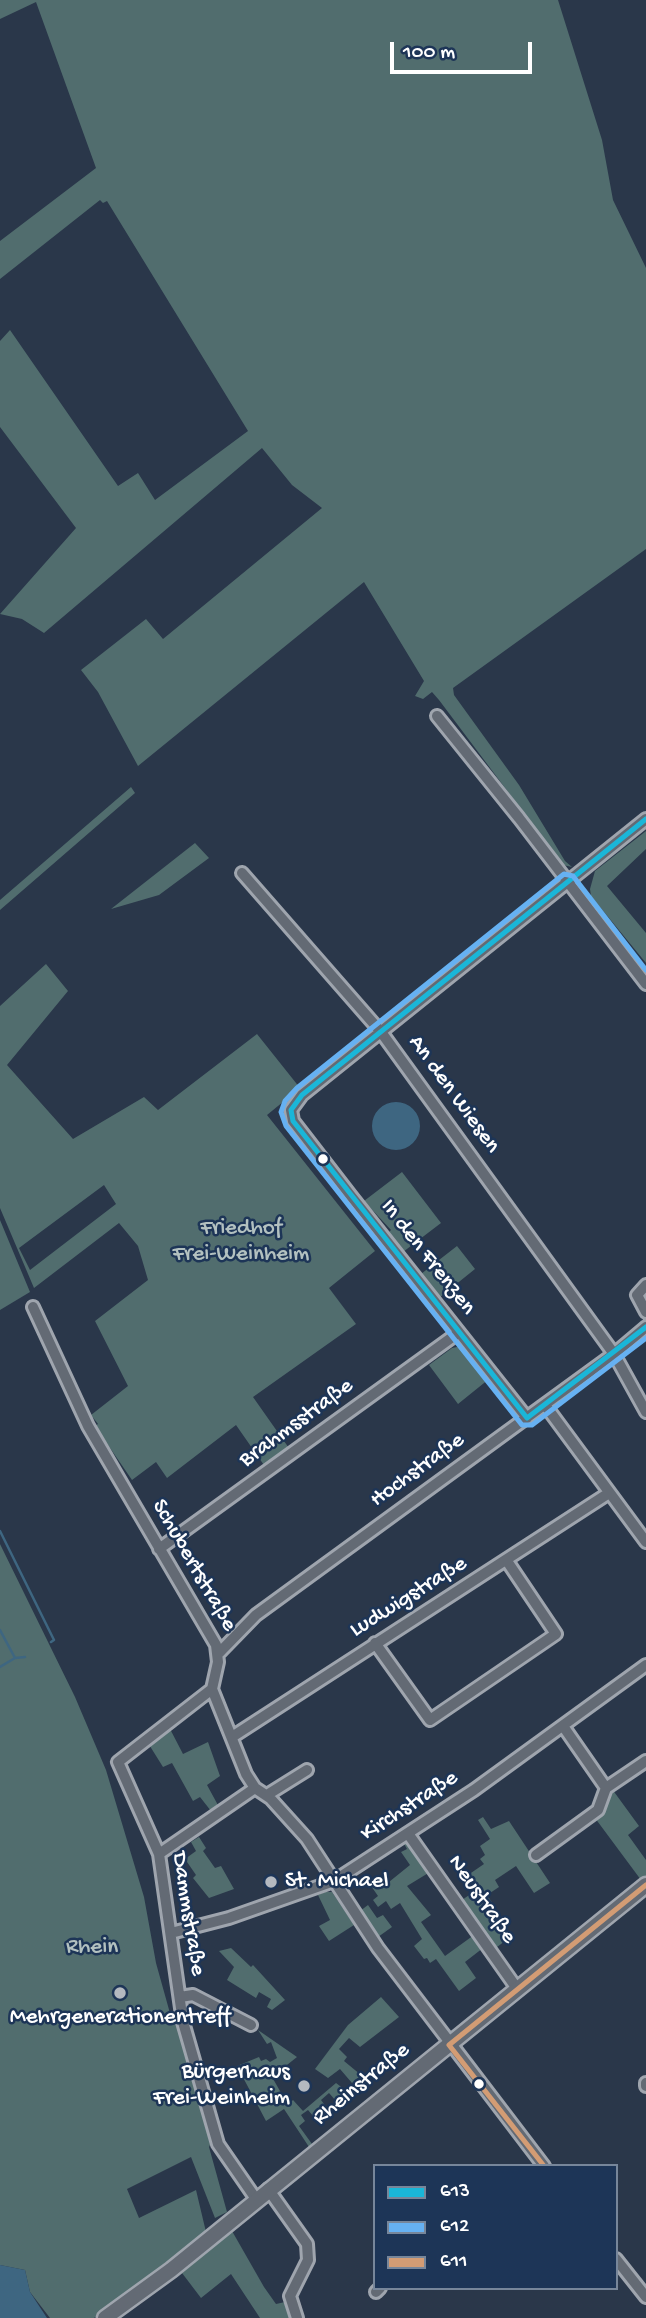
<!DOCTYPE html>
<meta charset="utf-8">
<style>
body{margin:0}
#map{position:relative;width:646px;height:2318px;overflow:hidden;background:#2a374a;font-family:"Gochi Hand",sans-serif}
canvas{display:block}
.legend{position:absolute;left:373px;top:2164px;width:245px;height:126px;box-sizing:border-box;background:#1d3557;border:2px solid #77869a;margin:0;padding:9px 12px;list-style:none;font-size:21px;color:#fff}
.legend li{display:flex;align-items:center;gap:14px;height:35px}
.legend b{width:35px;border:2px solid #77869a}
.scale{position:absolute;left:390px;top:42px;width:142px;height:32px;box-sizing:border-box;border:4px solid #fff;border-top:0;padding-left:9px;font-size:21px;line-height:24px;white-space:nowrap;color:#fff;-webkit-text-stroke:5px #1d3557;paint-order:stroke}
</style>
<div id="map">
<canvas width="646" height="2318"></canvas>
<ul class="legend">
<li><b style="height:9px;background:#1ab6d8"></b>613</li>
<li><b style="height:9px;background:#66b1f2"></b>612</li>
<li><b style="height:9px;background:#d39c74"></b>611</li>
</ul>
<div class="scale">100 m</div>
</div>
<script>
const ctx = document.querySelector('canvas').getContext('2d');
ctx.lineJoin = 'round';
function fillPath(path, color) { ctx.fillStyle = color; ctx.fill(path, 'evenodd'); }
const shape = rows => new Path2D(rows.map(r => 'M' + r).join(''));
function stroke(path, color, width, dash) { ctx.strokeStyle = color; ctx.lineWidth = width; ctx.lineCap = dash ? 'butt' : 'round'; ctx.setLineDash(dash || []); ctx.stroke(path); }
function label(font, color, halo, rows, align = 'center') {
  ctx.font = font + ' "Gochi Hand",sans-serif'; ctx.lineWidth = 5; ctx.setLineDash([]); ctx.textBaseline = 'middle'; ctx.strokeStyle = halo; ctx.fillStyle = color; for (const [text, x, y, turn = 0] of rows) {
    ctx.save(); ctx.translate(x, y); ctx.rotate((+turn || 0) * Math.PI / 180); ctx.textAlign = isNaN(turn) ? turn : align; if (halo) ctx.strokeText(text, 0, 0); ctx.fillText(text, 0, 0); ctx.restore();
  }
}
fillPath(shape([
 [0,0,558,0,602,140,613,200,646,268,646,549,453,688,454,695,519,785,565,861,572,867,563,865,439,700,432,692,423,699,415,696,424,681,364,582,138,766,98,692,81,670,146,619,163,639,322,508,292,485,262,448,44,633,22,619,0,614,76,528,0,427,0,341,10,330,118,486,138,473,155,500,248,431,107,201,103,203,100,200,0,279,0,241,96,168,36,2,0,19],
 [131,787,135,793,0,910,0,900],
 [646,831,646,849,607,886,646,933,646,963,591,896,590,889,595,871],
 [195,843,209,858,159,895,111,909],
 [46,964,68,991,7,1065,73,1139,144,1097,158,1110,257,1034,300,1088,267,1115,375,1251,329,1288,356,1324,253,1397,291,1451,266,1468,236,1425,167,1478,156,1462,132,1480,95,1426,98,1424,91,1415,128,1386,95,1321,148,1280,138,1246,119,1223,34,1288,0,1208,0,1006],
 [104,1185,116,1204,30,1270,19,1248],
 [402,1172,441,1223,403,1252,388,1233,391,1230,364,1201],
 [0,1220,30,1292,0,1310],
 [457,1246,475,1269,439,1298,421,1274],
 [462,1346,489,1379,458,1404,429,1365,452,1348],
 [0,1544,75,1697,106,1770,144,1897,156,1963,173,2024,178,2023,212,2141,209,2147,227,2212,215,2218,191,2157,127,2189,139,2218,196,2190,206,2232,94,2318,50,2318,30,2292,25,2270,0,2265],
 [169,1727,183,1754,208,1742,220,1776,207,1785,219,1807,211,1811,200,1797,193,1801,172,1763,163,1767,148,1743],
 [612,1789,639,1826,628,1835,646,1860,646,1876,641,1880,595,1818,605,1807],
 [483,1817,491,1829,509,1821,550,1883,534,1893,516,1866,495,1880,499,1887,487,1895,495,1907,492,1910,509,1938,493,1950,462,1900,475,1891,468,1875,484,1864,480,1859,485,1855,480,1846,490,1839,478,1820],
 [199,1837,206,1848,203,1851,215,1868,221,1866,234,1889,209,1898,193,1878,196,1875,185,1859,196,1851,191,1842],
 [407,1839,430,1872,407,1886,431,1915,421,1922,445,1956,474,1935,483,1948,465,1962,476,1978,459,1991,436,1959,430,1963,427,1958,424,1959,414,1946,422,1939,400,1903,391,1909,386,1901,378,1907,373,1900,378,1896,369,1883,378,1877,384,1886,410,1865,401,1852,407,1849,403,1842],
 [325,1892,332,1892,354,1925,329,1941,319,1926,330,1920,318,1895],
 [368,1905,377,1918,383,1915,392,1927,378,1937,360,1911],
 [231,1948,251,1967,253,1965,285,2000,272,2010,267,2007,271,1999,259,1992,256,1998,227,1980,234,1967,219,1951],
 [381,1997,399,2017,360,2047,349,2038,339,2049,347,2057,344,2061,361,2075,358,2078,352,2083,340,2069,328,2078,315,2069,348,2025],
 [258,2030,297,2057,272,2077,288,2105,293,2100,303,2111,336,2083,348,2092,336,2101,329,2093,321,2100,327,2108,314,2117,308,2110,301,2115,305,2121,299,2126,312,2144,309,2147,284,2109,266,2121,237,2066,259,2057,261,2061,266,2059,270,2062,277,2058,271,2042,267,2044],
 [232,2231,264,2287,276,2304,285,2302,293,2318,260,2318,231,2274,201,2298,182,2273]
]), '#516d6e');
fillPath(shape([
 '372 1126a24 24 0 1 1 48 0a24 24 0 1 1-48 0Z',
 [0,2265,25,2270,30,2292,47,2318,0,2318]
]), '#3e6681');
stroke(shape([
 [0,1531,54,1640,51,1642],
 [0,1630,15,1658,0,1667],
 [15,1658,25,1657]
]), '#3e6681', 2.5);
const minor = shape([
 [437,716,519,818,646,984],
 [242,873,381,1032,614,1354,646,1412],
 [646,1285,637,1295,646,1312],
 [33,1307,88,1426,216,1645,218,1662,212,1689,246,1774,255,1788,270,1798,307,1839,378,1948,544,2166],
 [545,1405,646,1542],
 [527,1418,351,1196,293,1121,291,1110,302,1095,646,819],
 [159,1549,458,1333],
 [375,1643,430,1720,556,1634,507,1561],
 [219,1653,256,1615,614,1354,646,1327],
 [212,1689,118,1762,159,1854,183,2022,218,2144,256,2199],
 [563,1726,606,1788],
 [232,1737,609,1493],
 [267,1795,307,1770],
 [409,1835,518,1990],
 [159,1854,255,1788],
 [536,1855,598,1810,606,1788,646,1761],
 [171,1933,229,1918,334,1881,474,1790,646,1665],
 [180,1997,193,1995,251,2025],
 [646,2083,646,2086],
 [268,2189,307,2244,308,2260,290,2296,297,2318],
 [616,2259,646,2297],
 [376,2292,380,2288]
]);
const tertiary = shape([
 [105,2318,171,2270,646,1885]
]);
stroke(minor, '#9fa5ae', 16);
stroke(tertiary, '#9fa5ae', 19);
stroke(minor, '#636a74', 10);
stroke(tertiary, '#636a74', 14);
stroke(shape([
 [527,1418,293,1121,291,1110,302,1095,646,819],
 [527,1418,646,1327]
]), '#1ab6d8', 5);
stroke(shape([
 [646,970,573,876,564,874,297,1088,285,1101,281,1112,286,1126,522,1425,532,1425,646,1338]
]), '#66b1f2', 5);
stroke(shape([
 [449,2045,646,1885],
 [449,2045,544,2166]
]), '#d39c74', 5);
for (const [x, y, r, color] of [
 [323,1159,6,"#fff"],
 [271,1882,7,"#b4b9c0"],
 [120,1993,7,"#b4b9c0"],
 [479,2084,6,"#fff"],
 [304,2086,7,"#b4b9c0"]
]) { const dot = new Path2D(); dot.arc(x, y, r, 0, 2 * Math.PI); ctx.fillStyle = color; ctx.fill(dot); stroke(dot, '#1d3557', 2.5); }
label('23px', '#fff', '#1d3557', [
 ["An den Wiesen",453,1095,54],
 ["In den Frenzen",427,1258,52],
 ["Brahmsstraße",297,1424,-36],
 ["Hochstraße",418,1471,-36],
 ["Schubertstraße",193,1566,60],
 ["Ludwigstraße",409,1598,-32],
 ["Kirchstraße",410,1807,-33],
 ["Neustraße",481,1900,55],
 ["Dammstraße",187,1914,81],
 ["Rheinstraße",362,2085,-39]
]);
label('23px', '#b3c1c0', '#1d3557', [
 ["Friedhof",241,1229],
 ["Frei-Weinheim",241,1255],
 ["Rhein",92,1948]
]);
label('23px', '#fff', '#1d3557', [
 ["St. Michael",285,1882],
 ["Mehrgenerationentreff",120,2018,"center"],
 ["Bürgerhaus",290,2073,"right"],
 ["Frei-Weinheim",290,2099,"right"]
], 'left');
</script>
